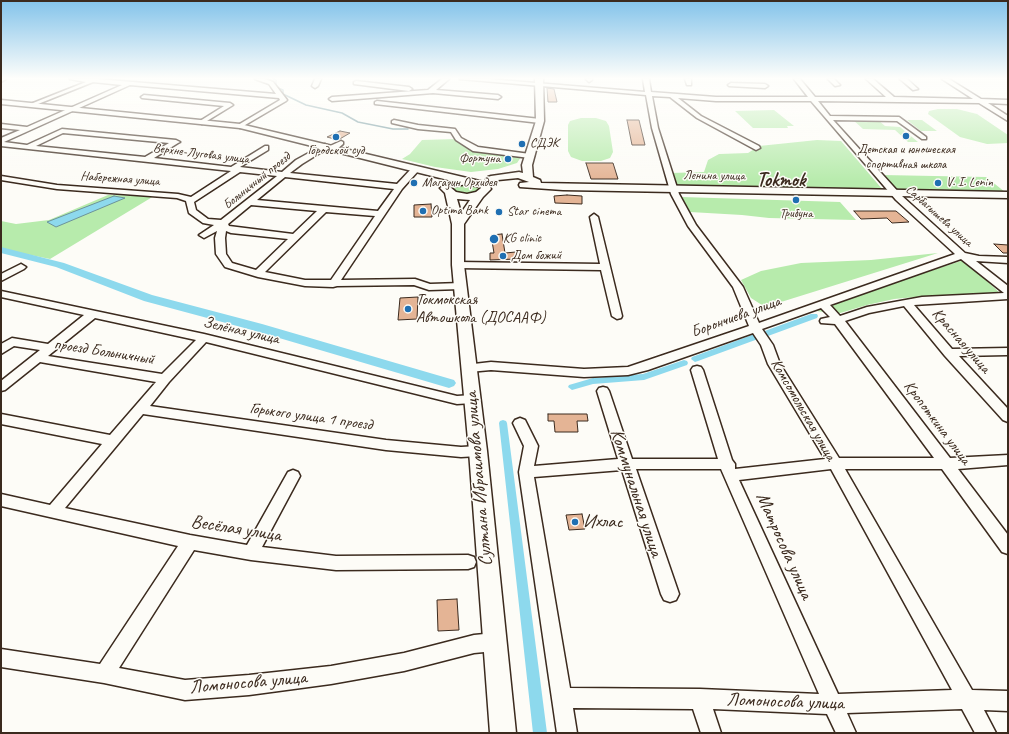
<!DOCTYPE html>
<meta charset="utf-8">
<style>
body{margin:0}
#map{position:relative;width:1009px;height:734px;overflow:hidden;background:#fdfcf7;font-family:Caveat,sans-serif}
canvas{display:block}
.frame{position:absolute;inset:0;border:2px solid #3b2a1e;pointer-events:none}
</style>
<div id="map">
<canvas width="1009" height="734"></canvas>
<div class="frame"></div>
</div>
<script>
const ctx = document.querySelector('canvas').getContext('2d');
ctx.lineJoin = 'round';
function fillPath(path, color) { ctx.fillStyle = color; ctx.fill(path, 'evenodd'); }
const shape = rows => new Path2D(rows.map(r => 'M' + r).join(''));
function stroke(path, color, width, dash) { ctx.strokeStyle = color; ctx.lineWidth = width; ctx.lineCap = dash ? 'butt' : 'round'; ctx.setLineDash(dash || []); ctx.stroke(path); }
function label(font, color, halo, rows, align = 'center') {
  ctx.font = font + ' Caveat,sans-serif'; ctx.lineWidth = 3; ctx.setLineDash([]); ctx.textBaseline = 'middle'; ctx.strokeStyle = halo; ctx.fillStyle = color; for (const [text, x, y, turn = 0] of rows) {
    ctx.save(); ctx.translate(x, y); ctx.rotate((+turn || 0) * Math.PI / 180); ctx.textAlign = isNaN(turn) ? turn : align; if (halo) ctx.strokeText(text, 0, 0); ctx.fillText(text, 0, 0); ctx.restore();
  }
}
fillPath(shape([
 [938,109,957,109,977,114,1008,135,1008,143,987,144,960,137,928,114,929,111],
 [774,110,794,126,787,126,788,128,753,128,735,111],
 [581,118,596,118,606,121,609,126,613,152,610,158,601,161,582,161,571,157,568,151,568,125,570,121],
 [852,119,877,119,885,126,900,127,918,142,908,142,895,130,863,129],
 [907,120,922,120,937,131,921,131],
 [456,139,477,152,521,157,517,163,498,169,471,172,435,167,402,159,410,154,422,140],
 [817,140,841,141,883,190,675,186,671,173,704,172,708,160,719,154,748,153,759,146],
 [883,175,986,177,1005,192,897,190],
 [463,183,478,185,481,190,468,195,454,192,453,189,454,187],
 [108,195,154,196,50,259,1,249,1,221,16,224,49,220],
 [682,197,840,202,856,220,769,218,742,215,690,212],
 [938,253,765,307,751,298,741,280,761,271,801,263,871,260],
 [964,260,1001,294,927,296,894,299,867,305,837,314,810,310]
]), '#b7ebac');
const water = shape([
 [114,196,125,198,56,227,47,222,114,196]
]);
fillPath(water, '#8dd9ed');
stroke(water, '#6c939a', 1);
stroke(shape([
 [273,79,276,80,276,87,283,90,283,94,306,105,342,113,358,122,393,129,408,129]
]), '#6c939a', 1.5);
fillPath(shape([
 [811,314,817,314,818,316,817,318,768,336,765,336,761,334,762,332,811,314],
 [752,335,758,335,759,337,758,339,698,361,695,362,691,359,692,357,752,335],
 [684,360,687,361,688,363,687,365,644,380,593,384,572,390,568,387,569,385,593,378,643,374,684,360],
 [503,420,506,421,507,423,547,733,533,733,499,423,500,421,503,420]
]), '#8dd9ed');
fillPath(shape([
 [1,247,64,263,152,295,262,324,454,380,456,383,454,386,449,388,252,330,144,301,56,267,1,253,1,247]
]), '#8dd9ed');
const building = shape([
 [547,88,554,89,557,102,548,102,547,88],
 [627,120,639,120,645,145,632,145,627,120],
 [340,131,350,133,338,140,327,137,340,131],
 [586,163,613,163,618,179,591,179,586,163],
 [567,195,582,196,582,204,555,203,554,196,567,195],
 [431,204,432,217,414,217,414,205,431,204],
 [854,211,896,211,909,222,892,223,887,218,861,219,854,211],
 [502,234,505,253,516,252,517,259,490,260,490,253,494,253,491,235,502,234],
 [994,244,1008,245,1008,253,1003,253,994,244],
 [418,297,417,319,398,320,400,298,418,297],
 [548,414,587,414,588,421,577,421,578,432,555,432,554,421,548,421,548,414],
 [582,514,585,529,569,530,566,515,582,514],
 [457,599,459,630,438,631,437,600,457,599]
]);
fillPath(building, '#e4b495');
stroke(building, '#3b2a1e', 1);
const minor = shape([
 [1,79,6,79,1,82,1,79],
 [70,79,97,79,276,94,269,84,255,79,265,79,273,82,287,100,286,101,240,128,238,127,238,125,280,100,279,98,130,85,4,142,27,145,62,129,176,140,180,142,178,143,154,158,231,167,265,146,268,146,268,150,240,167,282,172,296,160,325,144,329,146,328,148,302,164,290,173,397,184,412,168,418,168,419,170,402,189,341,280,415,279,430,284,461,283,466,286,461,289,429,290,414,285,337,286,333,287,305,286,258,277,225,267,216,254,215,238,217,231,204,238,199,235,214,225,203,223,189,213,186,201,177,198,57,189,1,180,1,176,57,185,178,194,191,197,231,171,1,146,1,138,20,130,1,128,1,124,27,127,122,85,93,82,33,106,28,105,86,82,70,79],
 [63,133,169,143,145,157,36,146,63,133],
 [240,172,277,176,221,220,208,219,196,210,194,202,240,172],
 [285,177,394,189,378,211,257,200,285,177],
 [251,205,317,211,293,234,229,226,228,224,251,205],
 [326,212,375,216,331,280,305,280,265,272,326,212],
 [226,231,231,233,288,239,256,270,232,263,226,254,225,238,226,231],
 [315,79,321,79,318,86,315,88,312,86,315,79],
 [442,79,449,79,436,90,498,95,501,97,498,99,433,93,332,101,329,99,332,97,428,90,442,79],
 [460,79,488,79,645,92,643,79,649,79,651,92,716,97,808,97,794,79,800,79,815,97,886,97,866,79,873,79,894,97,973,99,942,79,949,79,981,99,1008,100,1008,104,988,103,1008,116,1008,121,979,103,818,101,830,116,899,117,926,137,926,139,922,139,897,121,833,120,902,196,965,253,979,256,1008,257,1008,263,976,261,1008,286,1008,299,914,305,952,349,1008,348,1007,355,959,356,1008,409,1008,422,1003,420,945,356,904,306,869,313,845,321,950,458,1008,455,1008,465,958,469,1008,535,1008,554,1002,552,942,469,845,469,972,690,1008,691,1008,711,984,710,996,733,975,733,962,709,847,713,856,733,836,733,827,714,713,709,721,733,701,733,693,709,573,708,577,733,557,733,519,472,524,446,513,423,515,420,520,418,525,420,538,446,534,466,618,459,597,391,599,388,603,387,607,388,609,391,632,459,718,459,691,370,693,367,697,366,701,367,703,370,732,460,735,464,735,469,825,459,768,364,761,345,753,333,648,370,628,375,584,377,491,370,469,372,465,371,463,368,465,365,491,362,584,369,628,367,749,326,733,287,688,226,671,194,652,128,646,95,460,79],
 [652,96,670,97,697,118,756,150,760,148,759,146,701,116,678,98,716,101,811,101,896,200,955,254,759,323,743,287,696,225,679,194,658,128,652,96],
 [961,259,1004,293,922,297,867,307,840,316,830,305,961,259],
 [821,308,830,317,821,319,820,321,821,323,835,324,934,458,839,458,780,364,773,345,762,329,821,308],
 [636,469,721,469,819,694,700,689,570,688,534,477,622,470,661,594,664,600,670,602,676,600,679,594,636,469],
 [831,469,952,690,838,694,739,480,831,469],
 [586,79,592,79,592,80,589,82,586,79],
 [685,79,691,79,691,85,687,85,685,79],
 [828,79,834,79,840,85,835,86,828,79],
 [900,79,907,79,918,89,913,90,900,79],
 [356,81,409,87,412,89,409,91,354,84,354,82,356,81],
 [731,83,765,84,768,86,765,88,729,86,728,85,731,83],
 [144,95,230,103,233,105,202,124,199,122,200,121,224,106,142,98,141,97,144,95],
 [377,101,540,119,543,121,540,123,375,104,375,102,377,101],
 [394,120,418,125,455,129,461,138,478,147,530,154,534,156,530,158,473,151,456,140,451,132,418,129,392,123,392,121,394,120],
 [341,141,343,142,343,144,336,150,330,150,330,146,341,141],
 [594,214,598,217,622,316,621,318,617,319,612,316,601,270,458,268,453,265,458,262,600,264,590,217,594,214],
 [21,264,26,267,24,269,1,281,1,274,21,264],
 [1,291,204,334,457,396,472,395,476,396,478,399,476,402,472,403,457,404,206,342,169,382,150,406,386,440,461,447,478,446,483,447,485,451,483,455,478,456,461,457,386,450,143,414,65,508,190,535,247,545,288,472,293,470,298,472,300,476,262,547,336,556,468,555,474,557,476,562,474,567,468,569,336,570,251,560,194,550,119,668,185,680,249,675,331,666,404,653,474,635,495,633,501,636,504,642,501,648,495,651,474,653,404,671,331,684,249,695,185,700,104,683,1,667,1,649,100,664,178,546,1,506,1,494,50,505,102,444,1,424,1,414,110,435,156,382,40,362,5,390,1,391,1,381,40,350,14,346,1,354,1,344,12,338,48,344,84,315,1,297,1,291],
 [95,318,196,340,162,374,48,356,95,318]
]);
const major = shape([
 [535,79,543,79,544,121,532,165,533,177,540,180,541,183,1008,192,1008,198,563,190,520,187,519,185,520,183,529,182,518,178,488,181,486,179,488,177,491,176,519,172,523,173,522,165,536,121,535,79],
 [1,100,240,124,488,183,491,189,483,197,464,224,464,265,487,451,516,733,490,733,469,451,452,265,452,224,445,193,440,188,445,185,449,186,456,192,467,194,476,192,481,188,480,187,467,184,456,186,452,185,451,183,452,181,240,128,1,104,1,100],
 [457,199,470,200,461,213,457,199]
]);
stroke(minor, '#3b2a1e', 3);
stroke(major, '#3b2a1e', 3);
fillPath(minor, '#fdfcf7');
fillPath(major, '#fdfcf7');
const sky = ctx.createLinearGradient(0, 0, 0, 182);
sky.addColorStop(0, '#83c3ea');
sky.addColorStop(0.43, '#fefefb');
sky.addColorStop(1, '#fefefb00');
ctx.fillStyle = sky;
ctx.fillRect(0, 0, 1009, 182);
for (const [x, y, r, color] of [
 [906,136,4,"#1f6fb2"],
 [336,137,4,"#1f6fb2"],
 [522,144,4,"#1f6fb2"],
 [508,159,4,"#1f6fb2"],
 [414,183,4,"#1f6fb2"],
 [938,183,4,"#1f6fb2"],
 [796,200,4,"#1f6fb2"],
 [423,211,4,"#1f6fb2"],
 [499,212,4,"#1f6fb2"],
 [494,239,5,"#1f6fb2"],
 [503,256,4,"#1f6fb2"],
 [408,309,4,"#1f6fb2"],
 [575,522,4,"#1f6fb2"]
]) { const dot = new Path2D(); dot.arc(x, y, r, 0, 2 * Math.PI); ctx.fillStyle = color; ctx.fill(dot); stroke(dot, '#fdfcf7', 1.5); }
label('13px', '#3b2a1e', '#fdfcf7', [
 ["СДЭК",530,144],
 ["Детская и юношеская",906,150,"center"],
 ["спортивная школа",906,165,"center"],
 ["Городской суд",336,151,"center"],
 ["Фортуна",500,159,"right"],
 ["Магазин Орхидея",422,183],
 ["V. I. Lenin",946,183],
 ["Optima Bank",431,211],
 ["Star cinema",507,212],
 ["Трибуна",796,214,"center"],
 ["KG clinic",503,239],
 ["Дом божий",511,256]
], 'left');
label('13px', '#3b2a1e', '#fdfcf7', [
 ["Верхне-Луговая улица",201,154,7],
 ["Ленина улица",714,176,1],
 ["Набережная улица",120,179,4],
 ["Больничный проезд",257,181,-39],
 ["Сарбагышева улица",939,216,42]
]);
label('16px', '#3b2a1e', '#fdfcf7', [
 ["Токмокская",416,300],
 ["Автошкола (ДОСААФ)",416,318]
], 'left');
label('16px', '#3b2a1e', '#fdfcf7', [
 ["Борончиева улица",736,317,-20],
 ["Зелёная улица",241,331,13],
 ["Красная улица",961,341,49],
 ["проезд Больничный",104,352,9],
 ["Комсомольская улица",803,410,60],
 ["Горького улица 1 проезд",311,417,8],
 ["Кропоткина улица",937,423,53]
]);
label('19px', '#3b2a1e', '#fdfcf7', [
 ["Султана Ибраимова улица",479,479,-95],
 ["Коммунальная улица",636,493,72],
 ["Весёлая улица",236,529,9],
 ["Матросова улица",784,546,66],
 ["Ломоносова улица",248,683,-5],
 ["Ломоносова улица",785,702,2]
]);
label('19px', '#3b2a1e', '#fdfcf7', [
 ["Ихлас",583,522]
], 'left');
label('bold 20px', '#3b2a1e', '#fdfcf7', [
 ["Tokmok",781,181]
]);
</script>
